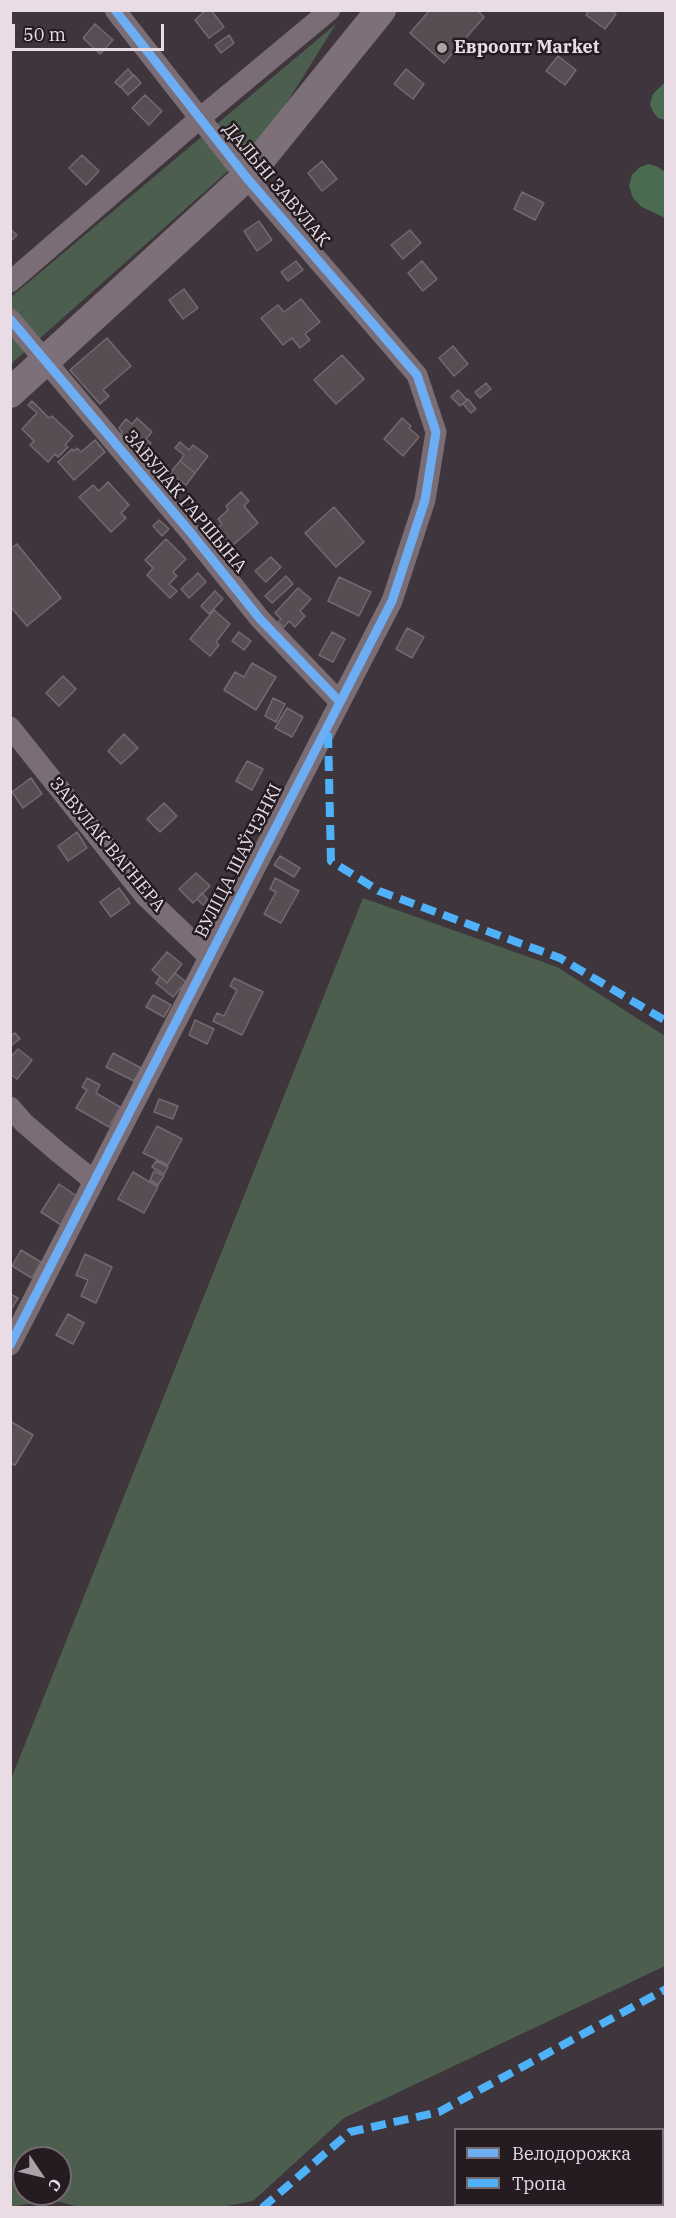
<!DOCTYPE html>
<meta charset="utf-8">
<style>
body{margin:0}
#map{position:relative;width:676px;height:2218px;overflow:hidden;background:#3f353c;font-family:"IBM Plex Serif",serif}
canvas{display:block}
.frame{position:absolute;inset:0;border:12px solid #e9dce4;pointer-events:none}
.legend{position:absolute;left:454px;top:2128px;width:210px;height:78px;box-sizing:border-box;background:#251c21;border:2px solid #73696f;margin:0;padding:8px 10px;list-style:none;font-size:18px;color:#e9dce4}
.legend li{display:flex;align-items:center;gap:12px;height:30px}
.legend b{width:30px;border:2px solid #73696f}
.north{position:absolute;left:12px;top:2146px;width:60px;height:60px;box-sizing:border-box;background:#251c21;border:2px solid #73696f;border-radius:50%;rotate:125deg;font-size:16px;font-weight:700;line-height:24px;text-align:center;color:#e9dce4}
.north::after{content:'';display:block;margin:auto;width:21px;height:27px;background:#aea2a9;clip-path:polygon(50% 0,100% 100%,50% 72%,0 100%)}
.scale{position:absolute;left:12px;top:24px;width:152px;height:27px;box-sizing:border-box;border:3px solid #e9dce4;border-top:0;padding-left:8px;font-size:18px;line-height:21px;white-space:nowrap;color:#e9dce4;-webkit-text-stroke:4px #251c21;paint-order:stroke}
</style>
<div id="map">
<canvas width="676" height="2218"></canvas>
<div class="frame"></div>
<ul class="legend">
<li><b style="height:8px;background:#6dadf4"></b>Велодорожка</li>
<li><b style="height:8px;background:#4fb1f8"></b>Тропа</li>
</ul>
<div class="north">С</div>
<div class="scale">50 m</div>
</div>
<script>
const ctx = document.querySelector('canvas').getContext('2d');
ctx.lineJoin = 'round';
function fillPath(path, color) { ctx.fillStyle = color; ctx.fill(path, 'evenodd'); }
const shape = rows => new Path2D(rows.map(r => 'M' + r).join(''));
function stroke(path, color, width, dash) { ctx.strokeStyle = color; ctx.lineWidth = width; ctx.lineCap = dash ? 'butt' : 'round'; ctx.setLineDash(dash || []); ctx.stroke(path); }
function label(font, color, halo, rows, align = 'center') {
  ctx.font = font + ' "IBM Plex Serif",serif'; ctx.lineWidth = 5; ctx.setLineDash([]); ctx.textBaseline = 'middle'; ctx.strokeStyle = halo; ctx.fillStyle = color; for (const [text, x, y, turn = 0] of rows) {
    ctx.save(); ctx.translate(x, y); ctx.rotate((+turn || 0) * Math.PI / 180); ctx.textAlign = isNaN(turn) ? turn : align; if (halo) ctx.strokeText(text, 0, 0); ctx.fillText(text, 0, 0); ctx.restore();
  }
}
fillPath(shape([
 [336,24,264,139,11,364,11,297],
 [363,898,557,967,665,1036,665,1966,344,2118,253,2201,217,2208,83,2208,52,2200,11,2207,11,1779],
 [24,2158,60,2158,60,2194,24,2194],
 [665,2163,665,2207,629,2207,631,2205,662,2204,663,2167]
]), '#4c5f4e');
fillPath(shape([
 [665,82,665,120,658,118,653,112,650,104,653,94],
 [649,164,658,167,665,172,665,218,642,207,633,198,629,186,632,175,640,167]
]), '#4b6b51');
const building = shape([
 [206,10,211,10,224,27,209,38,195,20,206,10],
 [430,10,477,10,484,17,444,63,410,33,430,10],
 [589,10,611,10,616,14,605,29,586,15,589,10],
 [95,24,113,40,100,54,83,38,95,24],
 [229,35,234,43,221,53,215,45,229,35],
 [558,56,576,70,565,85,546,71,558,56],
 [128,69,133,75,120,87,115,82,128,69],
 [406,69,424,84,413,99,394,84,406,69],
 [134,75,141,83,128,95,121,87,134,75],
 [145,95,162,111,149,125,132,108,145,95],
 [82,155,99,171,86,185,69,168,82,155],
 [322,161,337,179,322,191,308,173,322,161],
 [522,192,544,203,535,220,514,209,522,192],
 [259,221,272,240,257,251,244,231,259,221],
 [10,229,17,235,10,242,10,229],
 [410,230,421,243,403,259,391,245,410,230],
 [296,261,303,270,288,281,281,272,296,261],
 [422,261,437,279,423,291,408,273,422,261],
 [184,289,198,308,183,319,169,300,184,289],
 [301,299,320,322,305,334,310,340,300,348,292,338,283,345,261,318,278,305,284,312,301,299],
 [107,338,131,366,103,390,109,396,100,404,70,370,107,338],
 [453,346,468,364,454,376,439,358,453,346],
 [342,355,364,379,336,404,314,380,342,355],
 [486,383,491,389,480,398,475,392,486,383],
 [458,390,467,400,460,406,451,397,458,390],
 [468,399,476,409,471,413,463,404,468,399],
 [32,401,49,418,52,416,73,436,65,445,68,447,58,457,55,454,48,462,30,445,34,441,22,429,37,413,28,405,32,401],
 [137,418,152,432,146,439,151,443,140,455,119,436,122,432,119,428,126,419,132,424,137,418],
 [402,418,411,426,409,428,419,437,403,456,384,439,402,418],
 [95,440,105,452,74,480,58,462,72,449,74,451,77,448,81,452,95,440],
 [180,442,189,450,193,445,208,456,195,473,180,461,184,455,175,448,180,442],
 [180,461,195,473,186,485,170,473,180,461],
 [108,482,129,505,121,513,126,518,111,532,79,497,93,485,99,491,108,482],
 [241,492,249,501,244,506,258,523,232,546,216,529,222,524,218,519,228,510,226,506,241,492],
 [334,507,364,542,336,567,305,533,334,507],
 [159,520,169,529,162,536,153,526,159,520],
 [166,539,186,559,173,572,177,576,169,584,177,591,170,598,147,575,153,568,145,560,166,539],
 [17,544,61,598,27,626,10,606,10,549,17,544],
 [271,557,281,567,266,582,255,571,271,557],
 [198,573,206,582,189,598,181,589,198,573],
 [286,576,293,584,272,603,265,596,286,576],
 [339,577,371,592,359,616,328,601,339,577],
 [298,588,311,599,300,611,305,616,295,627,289,621,284,627,278,622,281,619,275,613,298,588],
 [215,591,223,599,209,614,201,606,215,591],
 [214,610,230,624,216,642,219,645,210,656,190,639,214,610],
 [407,628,424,637,412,658,396,649,407,628],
 [239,632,251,641,244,650,232,641,239,632],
 [332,632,345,639,333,662,319,655,332,632],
 [252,663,276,677,256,710,224,690,235,672,244,677,252,663],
 [63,676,76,689,59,706,46,693,63,676],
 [273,698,285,704,276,722,265,716,273,698],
 [287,708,303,717,292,737,275,728,287,708],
 [124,734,138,748,121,764,108,751,124,734],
 [247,761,263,769,252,790,236,781,247,761],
 [31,778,42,794,23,808,12,792,31,778],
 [164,803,177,816,160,832,147,819,164,803],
 [77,832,87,848,68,861,58,846,77,832],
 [280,856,300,868,294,877,274,865,280,856],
 [196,873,210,886,193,903,179,889,196,873],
 [275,878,299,891,281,923,264,914,276,892,270,889,275,878],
 [119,888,130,903,111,917,100,902,119,888],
 [202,893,208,900,203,905,197,899,202,893],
 [167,952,182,964,167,983,152,970,167,952],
 [175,973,186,982,173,997,156,983,160,977,167,983,175,973],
 [234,978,263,992,242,1035,213,1021,217,1013,224,1016,237,990,230,986,234,978],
 [153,995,171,1005,164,1017,146,1007,153,995],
 [195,1020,214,1029,207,1044,189,1035,195,1020],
 [15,1033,20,1039,12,1045,10,1036,15,1033],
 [18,1049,32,1060,17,1079,10,1074,10,1058,18,1049],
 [113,1053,141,1068,134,1081,106,1067,113,1053],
 [87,1078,100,1085,96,1093,120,1107,109,1127,76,1108,87,1090,82,1087,87,1078],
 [159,1099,178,1106,173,1119,154,1112,159,1099],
 [157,1126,182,1139,168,1165,143,1153,157,1126],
 [156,1161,168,1167,164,1174,152,1167,156,1161],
 [154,1171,164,1176,158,1185,150,1180,154,1171],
 [133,1172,158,1187,144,1213,118,1199,133,1172],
 [59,1184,77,1196,61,1225,41,1212,59,1184],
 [21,1250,41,1262,32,1278,12,1266,21,1250],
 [85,1254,112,1267,96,1303,81,1296,88,1280,76,1275,85,1254],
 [10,1294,18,1298,10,1311,10,1294],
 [68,1314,84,1323,73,1344,56,1335,68,1314],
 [10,1421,33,1435,15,1465,10,1463,10,1421]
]);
fillPath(building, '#564e53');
stroke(building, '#736a70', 1.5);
stroke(shape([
 [10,282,199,119,330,10],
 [10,319,191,533,260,619,339,701],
 [10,727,145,896,209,957],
 [10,1107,24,1123,58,1152,94,1181],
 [10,1345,392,601,425,500,436,432,417,375,246,177,115,10]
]), '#7a6d75', 21);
stroke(shape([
 [10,393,246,177,381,10]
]), '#7d7078', 30);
stroke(shape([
 [328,733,331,861,379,891,560,958,666,1021],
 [662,2150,666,2146],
 [262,2208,350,2132,439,2112,666,1989],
 [615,2208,617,2204]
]), '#4fb1f8', 8, [15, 8]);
stroke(shape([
 [10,319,191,533,260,619,339,701],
 [10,1345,392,601,425,500,436,432,417,375,246,177,115,10]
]), '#6dadf4', 9);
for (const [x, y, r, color] of [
 [442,48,6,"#aea2a9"]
]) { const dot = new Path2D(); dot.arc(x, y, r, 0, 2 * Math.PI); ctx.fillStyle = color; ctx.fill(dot); stroke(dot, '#251c21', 2); }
label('bold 18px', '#e9dce4', '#251c21', [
 ["Евроопт Market",454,48]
], 'left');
label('18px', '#e9dce4', '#251c21', [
 ["ДАЛЬНІ ЗАВУЛАК",276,185,50],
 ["ЗАВУЛАК ГАРШЫНА",185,502,50],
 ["ЗАВУЛАК ВАГНЕРА",107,845,50],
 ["ВУЛІЦА ШАЎЧЭНКІ",239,861,-63]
]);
</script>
